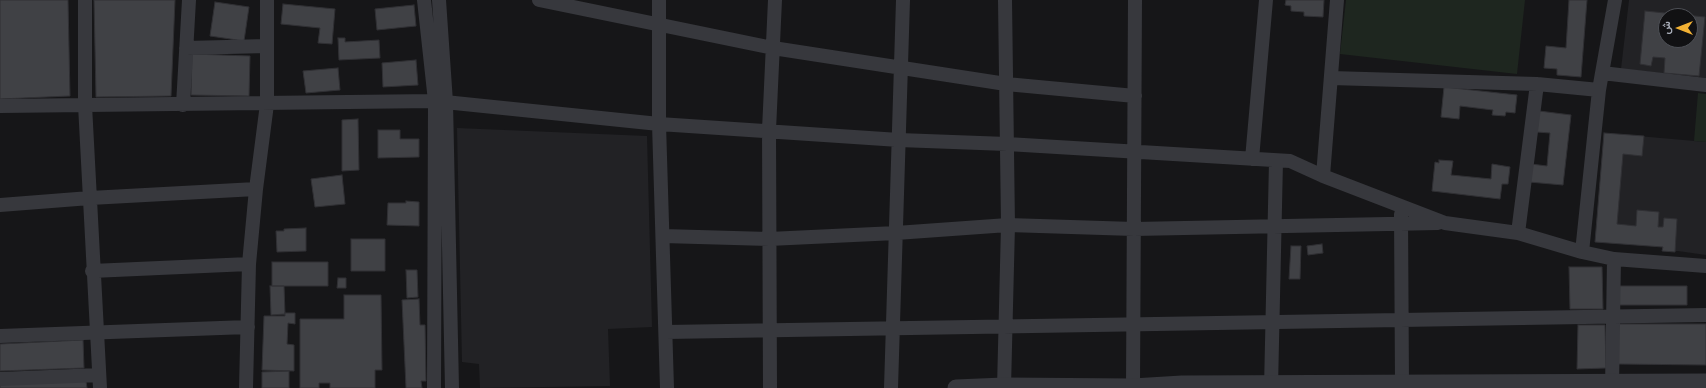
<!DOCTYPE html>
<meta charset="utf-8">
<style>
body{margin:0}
#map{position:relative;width:1706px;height:388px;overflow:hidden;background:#161618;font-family:"Source Sans 3",Vazirmatn,sans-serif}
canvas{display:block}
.north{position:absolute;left:1658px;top:8px;width:40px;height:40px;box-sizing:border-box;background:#111113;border:1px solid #4d4f55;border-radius:50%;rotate:270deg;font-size:11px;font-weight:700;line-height:16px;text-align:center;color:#a8adb8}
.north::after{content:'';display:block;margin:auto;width:14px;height:18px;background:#f2b134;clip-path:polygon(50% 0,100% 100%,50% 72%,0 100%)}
</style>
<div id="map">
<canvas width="1706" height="388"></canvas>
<div class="north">ش</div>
</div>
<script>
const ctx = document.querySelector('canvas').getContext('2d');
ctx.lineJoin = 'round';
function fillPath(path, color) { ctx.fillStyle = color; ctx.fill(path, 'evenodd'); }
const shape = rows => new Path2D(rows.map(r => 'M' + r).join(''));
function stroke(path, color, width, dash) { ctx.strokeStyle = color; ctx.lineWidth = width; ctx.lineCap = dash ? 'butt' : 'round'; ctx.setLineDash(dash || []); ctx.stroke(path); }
fillPath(shape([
 [1629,0,1706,0,1706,78,1621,69],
 [1666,16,1690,16,1690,40,1666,40],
 [457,128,647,136,652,327,608,329,610,386,480,388,479,364,462,362],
 [1604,133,1706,142,1706,255,1678,251,1662,251,1662,247,1595,242]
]), '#222225');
fillPath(shape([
 [1346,0,1525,0,1517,74,1340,54],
 [1698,93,1706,94,1706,142,1694,141]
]), '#1e261f');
const building = shape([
 [0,0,68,0,70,96,0,99,0,0],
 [94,0,175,0,171,96,96,97,94,0],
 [1286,0,1324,0,1323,17,1304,16,1304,12,1291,11,1291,6,1285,5,1286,0],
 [1569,0,1587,0,1581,77,1557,75,1557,69,1544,68,1546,46,1566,48,1569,0],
 [215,2,249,7,244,41,210,36,215,2],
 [283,4,335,9,332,44,318,43,320,28,281,24,283,4],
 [414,5,416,26,377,30,375,9,414,5],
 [1645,11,1705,17,1699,76,1664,73,1665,58,1653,57,1651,66,1640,64,1645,11],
 [1666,16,1690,16,1690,40,1666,40,1666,16],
 [338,38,345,38,345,42,379,40,380,58,339,60,338,38],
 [192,54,250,56,249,96,191,95,192,54],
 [416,60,418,85,383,87,382,63,416,60],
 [338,68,340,90,306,93,303,71,338,68],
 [1444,87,1517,95,1515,113,1506,112,1505,116,1492,115,1493,110,1460,106,1459,119,1441,117,1444,87],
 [1539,111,1571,115,1563,185,1529,182,1531,164,1547,166,1550,133,1537,132,1539,111],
 [358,119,359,170,342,171,342,120,358,119],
 [378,130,400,130,400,139,419,139,419,157,378,158,378,130],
 [1604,133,1644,136,1642,156,1623,154,1617,224,1636,226,1637,210,1659,212,1658,227,1663,227,1664,218,1677,219,1675,252,1662,251,1663,247,1595,242,1604,133],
 [1439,160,1453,161,1451,175,1491,179,1492,164,1510,167,1508,184,1502,184,1500,199,1432,191,1435,162,1439,163,1439,160],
 [342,175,345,204,315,207,311,179,342,175],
 [406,201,419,202,419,226,387,225,388,203,406,203,406,201],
 [306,228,306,251,277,252,276,231,284,231,284,229,306,228],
 [351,239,385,239,385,271,351,271,351,239],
 [1322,244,1323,253,1308,255,1307,246,1322,244],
 [1291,246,1301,246,1300,279,1289,279,1291,246],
 [272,262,328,262,328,286,272,286,272,262],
 [1569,267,1602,267,1603,309,1570,309,1569,267],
 [406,270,417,270,418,297,407,298,406,270],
 [338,278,346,278,346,288,337,288,338,278],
 [270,286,284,286,285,314,271,315,270,286],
 [1617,286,1687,286,1687,305,1617,305,1617,286],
 [344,295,381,295,382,370,375,370,375,388,330,388,330,383,319,383,319,388,300,388,300,319,344,319,344,295],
 [419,299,420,325,425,325,426,381,421,381,422,388,406,388,402,300,419,299],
 [285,313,295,313,295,324,288,323,287,344,294,345,294,371,262,370,264,316,285,316,285,313],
 [1617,324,1706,324,1706,365,1617,364,1617,324],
 [1578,325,1605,325,1606,368,1577,369,1578,325],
 [83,340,84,368,0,371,0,344,83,340],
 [289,371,289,388,262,388,262,372,289,371],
 [86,381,87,388,0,388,0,384,86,381]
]);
fillPath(building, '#404145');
stroke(building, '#303034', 1);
stroke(shape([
 [85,0,85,105,100,388],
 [424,0,435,101,434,388],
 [439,0,446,102,452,388],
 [539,0,773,48,1006,84,1135,96],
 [659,0,659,124,667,388],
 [186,48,267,46],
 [1602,73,1706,85],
 [1331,78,1537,84,1599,90],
 [183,105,189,0],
 [0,106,435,101,659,124,899,140,1007,144,1290,161,1323,176,1445,223,1518,233,1582,252,1614,259,1706,266],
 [1252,159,1266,0],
 [1323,176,1337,0],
 [0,205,90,198,256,189],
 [1401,214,1402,383],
 [1518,233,1537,84],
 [663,236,769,239,896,233,1008,225,1134,229,1438,223],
 [1582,252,1599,90,1615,0],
 [92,271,249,264],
 [666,332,1706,315],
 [0,336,248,327],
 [0,379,99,375],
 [1133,387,1135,0],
 [246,388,249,264,256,189,267,104,267,0],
 [770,388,769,130,775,0],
 [891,388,903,0],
 [1004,388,1008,225,1005,0],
 [1271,388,1276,161],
 [1612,388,1614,259]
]), '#37383d', 14);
stroke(shape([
 [956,388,1004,386,1133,387,1182,384,1706,382]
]), '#37383d', 17);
</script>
